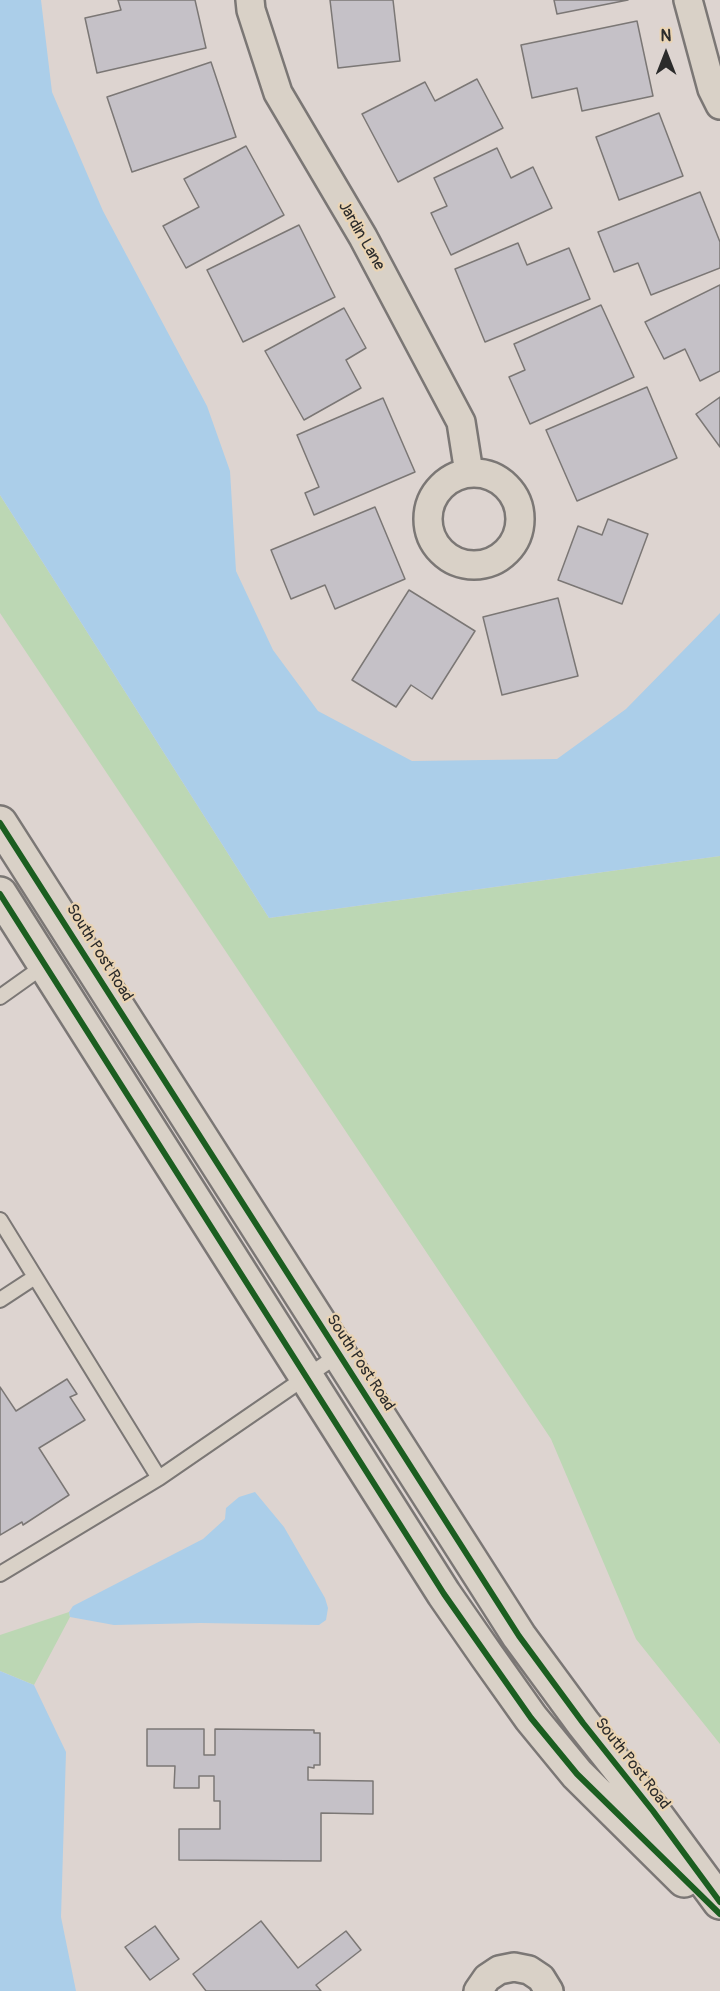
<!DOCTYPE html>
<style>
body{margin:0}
#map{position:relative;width:720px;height:1991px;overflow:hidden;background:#ddd4d0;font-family:Pangolin,sans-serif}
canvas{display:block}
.north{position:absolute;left:636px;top:24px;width:60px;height:60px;-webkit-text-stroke:4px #ead4b3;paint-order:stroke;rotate:0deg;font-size:16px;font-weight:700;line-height:24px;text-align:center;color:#2b2b2b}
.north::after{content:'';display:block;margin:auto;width:21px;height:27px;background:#2b2b2b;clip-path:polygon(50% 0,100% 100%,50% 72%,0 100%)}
</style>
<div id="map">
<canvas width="720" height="1991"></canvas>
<div class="north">N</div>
</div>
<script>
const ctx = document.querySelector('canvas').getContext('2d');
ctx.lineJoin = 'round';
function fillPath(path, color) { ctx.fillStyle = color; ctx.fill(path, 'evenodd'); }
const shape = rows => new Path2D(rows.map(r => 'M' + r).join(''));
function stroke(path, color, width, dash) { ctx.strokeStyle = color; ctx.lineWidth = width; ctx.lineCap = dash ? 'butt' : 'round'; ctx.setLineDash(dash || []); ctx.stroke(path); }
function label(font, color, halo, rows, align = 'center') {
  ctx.font = font + ' Pangolin,sans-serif'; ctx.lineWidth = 4.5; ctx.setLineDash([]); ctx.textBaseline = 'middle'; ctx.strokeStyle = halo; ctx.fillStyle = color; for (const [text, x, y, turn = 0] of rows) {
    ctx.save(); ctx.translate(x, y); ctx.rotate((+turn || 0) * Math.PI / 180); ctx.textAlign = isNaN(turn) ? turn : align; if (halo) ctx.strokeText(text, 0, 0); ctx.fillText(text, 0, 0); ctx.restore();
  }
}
fillPath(shape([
 [0,495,269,918,720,856,720,1744,636,1639,551,1439,0,613],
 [69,1612,70,1617,34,1685,0,1671,0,1635]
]), '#bcd7b4');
fillPath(shape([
 [0,0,41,0,52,92,103,211,207,406,230,471,236,571,273,650,318,711,412,761,557,759,626,709,720,613,720,856,269,918,0,495],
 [255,1492,284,1527,325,1598,328,1608,326,1620,319,1625,201,1623,114,1625,70,1617,69,1612,73,1606,203,1539,225,1519,226,1508,239,1497],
 [0,1671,34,1685,66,1752,61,1917,76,1991,0,1991]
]), '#abcee9');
const building = shape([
 [118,0,195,0,206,48,97,73,85,18,121,10,118,0],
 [330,0,393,0,400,61,338,68,330,0],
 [554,0,628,0,557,14,554,0],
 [637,21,653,96,582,111,577,88,532,98,521,45,637,21],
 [211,62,236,137,132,172,107,97,211,62],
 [477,79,503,128,398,182,362,114,425,82,435,101,477,79],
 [659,113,683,176,619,200,596,137,659,113],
 [246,146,284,215,186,268,163,226,199,207,184,179,246,146],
 [497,148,511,178,533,167,552,208,451,255,431,213,447,206,434,178,497,148],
 [700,192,720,242,720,268,651,295,638,263,614,272,598,232,700,192],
 [299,225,335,297,243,342,207,270,299,225],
 [518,243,527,265,569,248,590,299,485,342,455,269,518,243],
 [720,285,720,371,700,381,685,349,664,359,645,322,720,285],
 [601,305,634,377,530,424,509,377,525,370,514,344,601,305],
 [344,308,366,348,346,360,361,388,304,420,265,351,344,308],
 [647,387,677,458,577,501,546,430,647,387],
 [720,397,720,447,696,414,720,397],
 [383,398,415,472,314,515,305,493,319,487,297,435,383,398],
 [375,507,405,579,335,609,325,585,291,599,271,550,375,507],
 [608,519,648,534,622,604,558,580,578,526,602,535,608,519],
 [409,590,475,631,432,699,411,685,396,707,352,680,409,590],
 [558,598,578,676,502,695,483,617,558,598],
 [67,1379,77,1394,70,1397,85,1420,39,1448,69,1495,23,1525,22,1522,0,1535,0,1387,16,1411,67,1379],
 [147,1729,204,1729,204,1755,215,1755,215,1729,314,1730,314,1733,320,1733,320,1765,314,1765,314,1768,308,1767,308,1780,373,1781,373,1814,321,1813,321,1861,179,1860,179,1829,220,1829,220,1801,214,1801,214,1776,199,1776,199,1788,174,1788,175,1766,147,1766,147,1729],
 [261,1921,298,1968,346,1931,361,1950,316,1985,321,1991,206,1991,193,1974,261,1921],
 [155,1926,179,1959,150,1980,125,1947,155,1926]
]);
fillPath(building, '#c5c1c7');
stroke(building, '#7b7775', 1.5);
const service = shape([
 [0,997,45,965],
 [0,1220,159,1478,338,1355],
 [0,1300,35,1277],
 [0,1574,159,1478]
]);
const minor = shape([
 [250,0,251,10,278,93,363,237,461,422,469,473],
 [688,0,712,89,720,105],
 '428 519a46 46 0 1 1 92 0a46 46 0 1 1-92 0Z',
 [478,1991,487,1978,499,1970,514,1967,529,1970,541,1978,549,1991]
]);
const tertiary = shape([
 [0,823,519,1636,583,1723,653,1811,720,1902],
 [0,894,444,1594,487,1656,531,1718,577,1774,684,1880]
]);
stroke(service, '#7b7775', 18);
stroke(minor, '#7b7775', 32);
stroke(tertiary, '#7b7775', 38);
stroke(service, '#d9d1c7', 14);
stroke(minor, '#d9d1c7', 27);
stroke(tertiary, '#d9d1c7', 33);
stroke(shape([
 [0,823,519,1636,583,1723,653,1811,720,1902],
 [0,894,444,1594,531,1718,577,1774,720,1914]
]), '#1b5e20', 6);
label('16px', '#2b2b2b', '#ead4b3', [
 ["Jardin Lane",361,236,60],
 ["South Post Road",99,953,58],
 ["South Post Road",360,1363,57],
 ["South Post Road",632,1764,52]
]);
</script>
